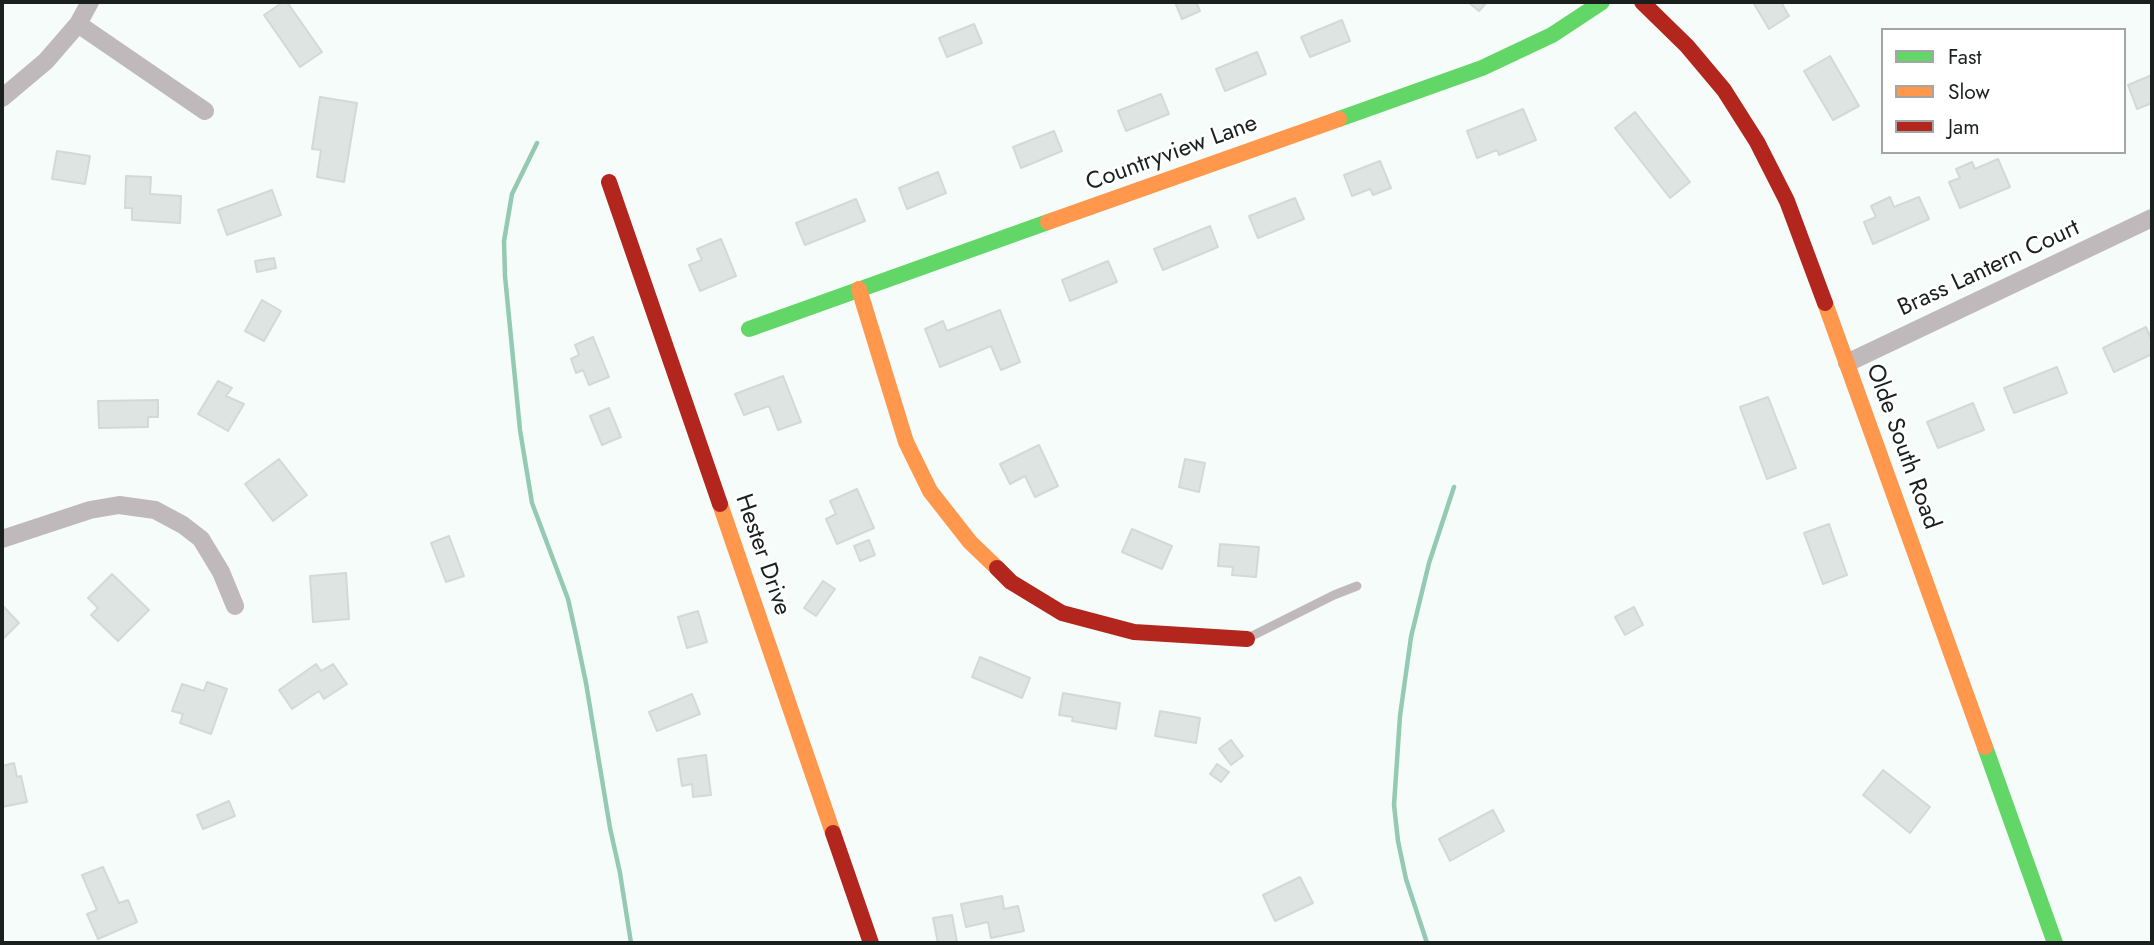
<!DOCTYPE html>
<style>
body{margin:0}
#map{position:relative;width:2154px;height:945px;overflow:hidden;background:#f6fcf9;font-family:Jost,sans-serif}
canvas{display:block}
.frame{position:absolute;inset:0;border:4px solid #1a201d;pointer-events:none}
.legend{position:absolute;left:1881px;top:28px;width:245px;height:126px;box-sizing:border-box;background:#fff;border:2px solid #a3a6a5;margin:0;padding:9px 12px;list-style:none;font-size:21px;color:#1a201d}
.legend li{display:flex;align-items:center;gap:14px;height:35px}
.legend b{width:35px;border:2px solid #a3a6a5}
</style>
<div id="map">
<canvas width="2154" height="945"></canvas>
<div class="frame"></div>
<ul class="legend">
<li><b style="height:9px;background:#63d668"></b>Fast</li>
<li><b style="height:9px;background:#ff974d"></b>Slow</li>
<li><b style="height:9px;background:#b3261e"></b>Jam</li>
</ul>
</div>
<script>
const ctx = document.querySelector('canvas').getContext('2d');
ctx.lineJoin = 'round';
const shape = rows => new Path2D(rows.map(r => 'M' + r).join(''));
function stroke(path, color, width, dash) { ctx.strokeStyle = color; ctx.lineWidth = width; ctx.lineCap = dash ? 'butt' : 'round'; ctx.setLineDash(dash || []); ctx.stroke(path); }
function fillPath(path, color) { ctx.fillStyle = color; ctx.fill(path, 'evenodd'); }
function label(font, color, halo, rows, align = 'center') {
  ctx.font = font + ' Jost,sans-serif'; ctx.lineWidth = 5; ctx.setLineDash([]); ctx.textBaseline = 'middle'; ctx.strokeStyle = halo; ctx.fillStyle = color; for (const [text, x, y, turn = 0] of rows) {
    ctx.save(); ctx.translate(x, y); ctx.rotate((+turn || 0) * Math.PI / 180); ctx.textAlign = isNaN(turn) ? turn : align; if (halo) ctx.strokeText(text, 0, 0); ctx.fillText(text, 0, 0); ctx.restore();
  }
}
stroke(shape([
 [537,143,512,194,504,241,505,276,520,430,532,503,568,599,576,635,586,683,610,828,620,873,631,943],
 [1427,943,1406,879,1398,841,1394,805,1400,716,1411,637,1429,563,1454,487]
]), '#94cab4', 4.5);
const building = shape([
 [283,2,287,2,322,52,300,67,264,15,283,2],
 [1175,2,1196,2,1200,11,1182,19,1175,2],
 [1468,2,1487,2,1479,11,1468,2],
 [1753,2,1786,2,1782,4,1789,16,1769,29,1753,2],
 [1342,20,1350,41,1310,57,1301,37,1342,20],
 [974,24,982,43,947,57,939,38,974,24],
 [1257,52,1266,74,1225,91,1216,69,1257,52],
 [1830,56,1859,106,1833,120,1804,71,1830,56],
 [2152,75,2152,103,2137,109,2128,85,2152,75],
 [1161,94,1169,114,1126,131,1118,111,1161,94],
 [320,97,357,103,344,182,317,177,321,150,312,149,320,97],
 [1523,109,1536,140,1499,155,1497,150,1477,158,1467,131,1523,109],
 [1635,112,1690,182,1670,198,1615,128,1635,112],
 [1054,131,1062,151,1021,168,1013,147,1054,131],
 [57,151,90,156,85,184,52,179,57,151],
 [1998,159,2010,187,1960,208,1949,182,1960,178,1956,169,1972,162,1975,169,1998,159],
 [1380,161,1391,188,1373,195,1370,189,1352,196,1344,175,1380,161],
 [938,172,946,193,907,209,899,188,938,172],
 [126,176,151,177,150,194,181,196,180,223,132,220,132,208,125,208,126,176],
 [272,190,281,215,227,235,218,210,272,190],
 [1890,197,1894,207,1919,197,1929,219,1873,244,1864,222,1876,217,1871,206,1890,197],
 [1295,198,1304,219,1258,238,1249,216,1295,198],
 [856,199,865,221,805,245,796,223,856,199],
 [1210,226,1218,247,1163,270,1154,249,1210,226],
 [721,239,736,276,700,291,689,265,702,260,697,249,721,239],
 [274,258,276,268,257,272,255,261,274,258],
 [1108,261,1117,282,1070,301,1062,280,1108,261],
 [262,300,281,311,264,341,245,331,262,300],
 [1000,310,1020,362,1001,370,991,346,940,367,925,329,943,321,947,331,1000,310],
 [2146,327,2152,341,2152,354,2114,372,2103,348,2146,327],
 [593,337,609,377,589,385,583,370,576,373,571,359,579,355,575,345,593,337],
 [2057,367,2067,393,2014,413,2004,388,2057,367],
 [783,376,801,422,778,430,769,406,744,415,735,394,783,376],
 [218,381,232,388,226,396,244,404,228,431,198,414,218,381],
 [1768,397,1796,468,1767,479,1740,407,1768,397],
 [158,400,158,417,148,417,148,427,99,428,98,401,158,400],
 [1973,403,1984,430,1938,448,1927,422,1973,403],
 [609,408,621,437,602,445,590,416,609,408],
 [1039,445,1058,486,1035,497,1025,476,1010,484,1000,464,1039,445],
 [279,459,307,495,273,521,245,484,279,459],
 [1185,459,1205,463,1199,492,1179,487,1185,459],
 [857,489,874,528,837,544,826,519,836,514,830,501,857,489],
 [1829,524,1847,575,1823,584,1804,533,1829,524],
 [1132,529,1172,546,1162,569,1122,552,1132,529],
 [449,536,464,576,446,582,431,543,449,536],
 [869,540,875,555,860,561,854,546,869,540],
 [1220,544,1259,547,1256,577,1232,575,1233,567,1218,566,1220,544],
 [346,573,349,619,313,622,310,576,346,573],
 [112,574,149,610,118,641,91,615,98,608,88,598,112,574],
 [823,581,835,589,816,616,804,608,823,581],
 [2,605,19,623,2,640,2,605],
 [1634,607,1643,625,1625,635,1615,617,1634,607],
 [698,611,707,642,687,648,678,617,698,611],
 [980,657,1030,678,1022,698,972,677,980,657],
 [316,664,321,671,333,664,347,684,324,699,319,691,292,709,279,690,316,664],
 [207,682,227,689,211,734,180,723,183,714,172,711,182,684,204,691,207,682],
 [1063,693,1120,703,1116,729,1072,721,1073,717,1059,715,1063,693],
 [692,694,700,714,657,731,649,712,692,694],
 [1160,711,1200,718,1196,743,1155,736,1160,711],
 [1231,740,1243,756,1231,765,1219,749,1231,740],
 [706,755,711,795,693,797,692,784,682,786,678,759,706,755],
 [14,763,17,777,21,776,27,802,2,807,2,764,2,766,14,763],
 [1217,764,1229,772,1221,782,1210,774,1217,764],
 [1883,770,1930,807,1910,833,1863,795,1883,770],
 [229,801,235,816,203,829,197,815,229,801],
 [1493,810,1504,831,1450,861,1439,839,1493,810],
 [103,867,119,903,128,900,137,922,98,939,87,914,97,910,82,875,103,867],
 [1300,877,1313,903,1275,921,1263,895,1300,877],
 [1002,896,1004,909,1018,906,1024,931,991,938,988,922,966,927,961,904,1002,896],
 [952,915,957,942,938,943,933,918,952,915]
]);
fillPath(building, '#dee4e1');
stroke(building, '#d3d9d6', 2);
stroke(shape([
 [1248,638,1334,595,1357,586]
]), '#bfb9bb', 9);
stroke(shape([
 [78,24,205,111],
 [2,98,46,61,78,24,90,2],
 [1847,363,2152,218],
 [2,539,90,510,119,505,155,510,183,525,201,539,221,572,235,606]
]), '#bfb9bb', 18);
stroke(shape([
 [1339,119,1482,68,1552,35,1602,2],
 [749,329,1048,222],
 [1985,747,2055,943]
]), '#63d668', 16);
stroke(shape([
 [1048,222,1339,119],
 [859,289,906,442,930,491,970,542,997,568],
 [1825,303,1985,747],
 [720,504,833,833]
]), '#ff974d', 16);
stroke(shape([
 [1642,2,1687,46,1724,90,1757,142,1787,201,1825,303],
 [609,182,720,504],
 [997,568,1011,582,1062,613,1134,632,1247,639],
 [833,833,871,943]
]), '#b3261e', 16);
label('24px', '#1a201d', '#fff', [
 ["Countryview Lane",1172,154,-20],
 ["Brass Lantern Court",1989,269,-25],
 ["Olde South Road",1902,447,70],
 ["Hester Drive",762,555,71]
]);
</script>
